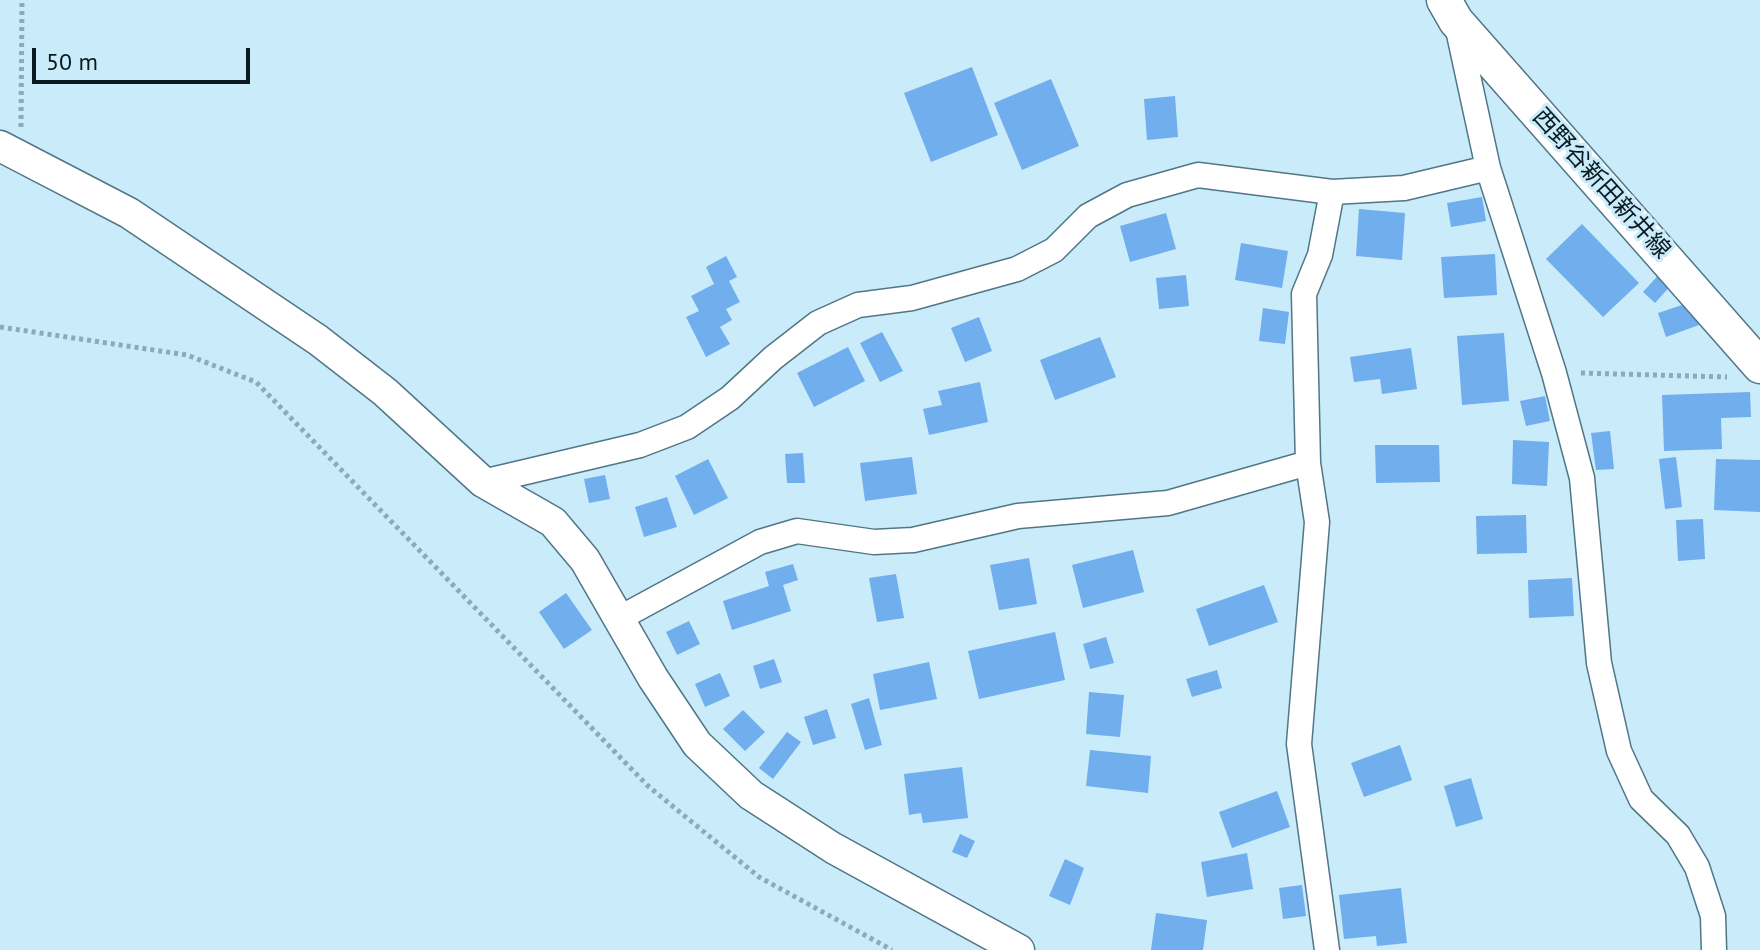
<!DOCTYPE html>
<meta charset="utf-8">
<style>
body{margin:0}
#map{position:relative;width:1760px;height:950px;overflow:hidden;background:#caebfa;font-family:"PT Sans",sans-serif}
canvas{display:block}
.scale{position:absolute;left:32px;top:48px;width:218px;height:36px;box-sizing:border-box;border:4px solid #0a1a20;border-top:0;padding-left:10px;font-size:24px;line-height:28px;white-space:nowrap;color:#0a1a20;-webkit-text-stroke:6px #caebfa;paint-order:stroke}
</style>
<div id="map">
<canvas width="1760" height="950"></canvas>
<div class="scale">50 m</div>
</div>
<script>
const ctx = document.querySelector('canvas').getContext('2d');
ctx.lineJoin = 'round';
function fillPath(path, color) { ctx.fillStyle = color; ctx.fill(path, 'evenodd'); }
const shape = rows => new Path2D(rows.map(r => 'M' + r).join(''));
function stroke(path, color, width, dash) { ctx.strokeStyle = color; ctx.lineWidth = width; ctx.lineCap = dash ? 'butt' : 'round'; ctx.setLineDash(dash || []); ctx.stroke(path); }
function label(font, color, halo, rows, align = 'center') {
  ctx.font = font + ' "PT Sans","Noto Sans JP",sans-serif'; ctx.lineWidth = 6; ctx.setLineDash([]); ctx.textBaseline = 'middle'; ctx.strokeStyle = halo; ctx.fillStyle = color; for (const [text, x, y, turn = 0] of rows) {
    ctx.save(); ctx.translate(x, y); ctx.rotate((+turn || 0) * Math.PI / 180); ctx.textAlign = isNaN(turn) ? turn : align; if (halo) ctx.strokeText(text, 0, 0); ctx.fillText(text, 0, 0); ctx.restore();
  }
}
fillPath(shape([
 [972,67,998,135,931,162,904,93],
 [1051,79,1079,146,1022,170,994,103],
 [1175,96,1178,137,1147,140,1144,99],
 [1482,197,1486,221,1451,227,1447,203],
 [1359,209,1405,213,1402,260,1356,256],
 [1166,213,1176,249,1130,262,1120,226],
 [1582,224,1639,283,1603,317,1546,259],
 [1241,243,1288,251,1282,288,1235,280],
 [1495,254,1497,295,1444,298,1441,257],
 [726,256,737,277,729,281,740,302,726,309,732,320,720,327,730,344,706,357,686,317,699,311,691,296,714,284,706,267],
 [1662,271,1674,282,1655,303,1643,292],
 [1186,275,1189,306,1159,309,1156,278],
 [1691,302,1699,325,1666,337,1658,313],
 [1263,308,1289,312,1285,344,1259,341],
 [979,317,992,351,965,362,951,328],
 [882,332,903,371,880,382,860,343],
 [1504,333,1509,401,1462,405,1457,336],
 [1100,337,1116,377,1055,400,1040,360],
 [848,347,865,381,814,407,797,373],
 [1411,348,1417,389,1382,394,1380,379,1354,382,1350,357],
 [980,382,988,422,929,435,923,409,942,405,938,391],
 [1750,392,1751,417,1721,418,1722,449,1664,451,1662,395],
 [1545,396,1550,421,1526,426,1520,401],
 [1610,431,1614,469,1596,470,1591,433],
 [1513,440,1549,442,1547,486,1512,484],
 [1375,445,1439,445,1440,482,1376,483],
 [803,453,805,483,787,483,785,454],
 [912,457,917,494,865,501,860,463],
 [1676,457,1682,507,1665,509,1659,459],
 [708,459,728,498,694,515,675,476],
 [1716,459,1760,460,1760,512,1714,510],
 [605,475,610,499,589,503,584,479],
 [667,497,677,527,644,537,635,507],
 [1526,515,1527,553,1477,554,1476,516],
 [1703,519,1705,559,1678,561,1676,520],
 [1133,550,1144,592,1083,608,1072,565],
 [1029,558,1037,604,999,610,990,565],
 [793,564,798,580,783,585,791,611,732,630,723,601,769,586,765,572],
 [896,574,904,618,877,622,869,578],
 [1572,578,1574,616,1529,618,1528,580],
 [1264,585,1278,622,1209,646,1196,609],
 [566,593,592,630,564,649,539,612],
 [689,621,700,644,677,655,666,632],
 [1055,632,1065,680,979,699,968,651],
 [1106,637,1114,663,1090,669,1083,644],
 [774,659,782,682,760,689,753,666],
 [929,662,937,699,880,710,873,674],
 [1217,670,1222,688,1192,697,1186,679],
 [720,673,730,696,705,707,695,684],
 [1089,692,1124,695,1120,737,1086,734],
 [869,698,882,745,865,750,851,704],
 [827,709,836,738,813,745,804,717],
 [743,710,765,732,745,751,723,729],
 [787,732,801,742,773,779,759,768],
 [1400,745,1412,780,1364,797,1351,763],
 [1090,750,1151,756,1148,793,1086,786],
 [962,767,968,818,923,823,921,813,909,815,904,774],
 [1471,778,1483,819,1456,827,1444,786],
 [1277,791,1290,827,1232,848,1219,812],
 [960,834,975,841,967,858,952,852],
 [1247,853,1253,889,1207,897,1201,862],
 [1065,859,1084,868,1070,905,1049,896],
 [1302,885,1306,916,1283,919,1279,888],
 [1401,888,1407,943,1377,946,1376,936,1344,939,1339,895],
 [1156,913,1207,920,1203,950,1151,950]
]), '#70aeee');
const minor = shape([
 [1457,25,1488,168,1554,373,1582,478,1599,663,1619,751,1641,799,1678,835,1697,867,1713,916,1714,950],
 [483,482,640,445,687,427,730,398,773,358,818,323,858,305,912,298,1017,269,1054,250,1088,216,1127,195,1198,175,1332,192,1404,188,1488,168],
 [620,618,760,542,797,531,874,542,913,540,1018,516,1168,503,1308,463],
 [1327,950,1299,744,1317,522,1308,463,1304,294,1320,255,1332,192]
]);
const tertiary = shape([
 [0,146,129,213,318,340,385,392,483,482,553,522,585,560,653,678,697,744,751,795,833,848,1019,950]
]);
const secondary = shape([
 [1444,0,1456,21,1760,366]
]);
stroke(minor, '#507687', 27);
stroke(tertiary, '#507687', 33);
stroke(secondary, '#507687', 37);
stroke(shape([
 [21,127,22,0],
 [0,327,187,355,256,382,648,786,759,877,892,950],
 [1581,373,1727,377]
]), '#8faab7', 5, [4, 4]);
stroke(minor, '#fff', 24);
stroke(tertiary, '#fff', 30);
stroke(secondary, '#fff', 34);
label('24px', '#0a1a20', '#caebfa', [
 ["西野谷新田新井線",1601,184,48]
]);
</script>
